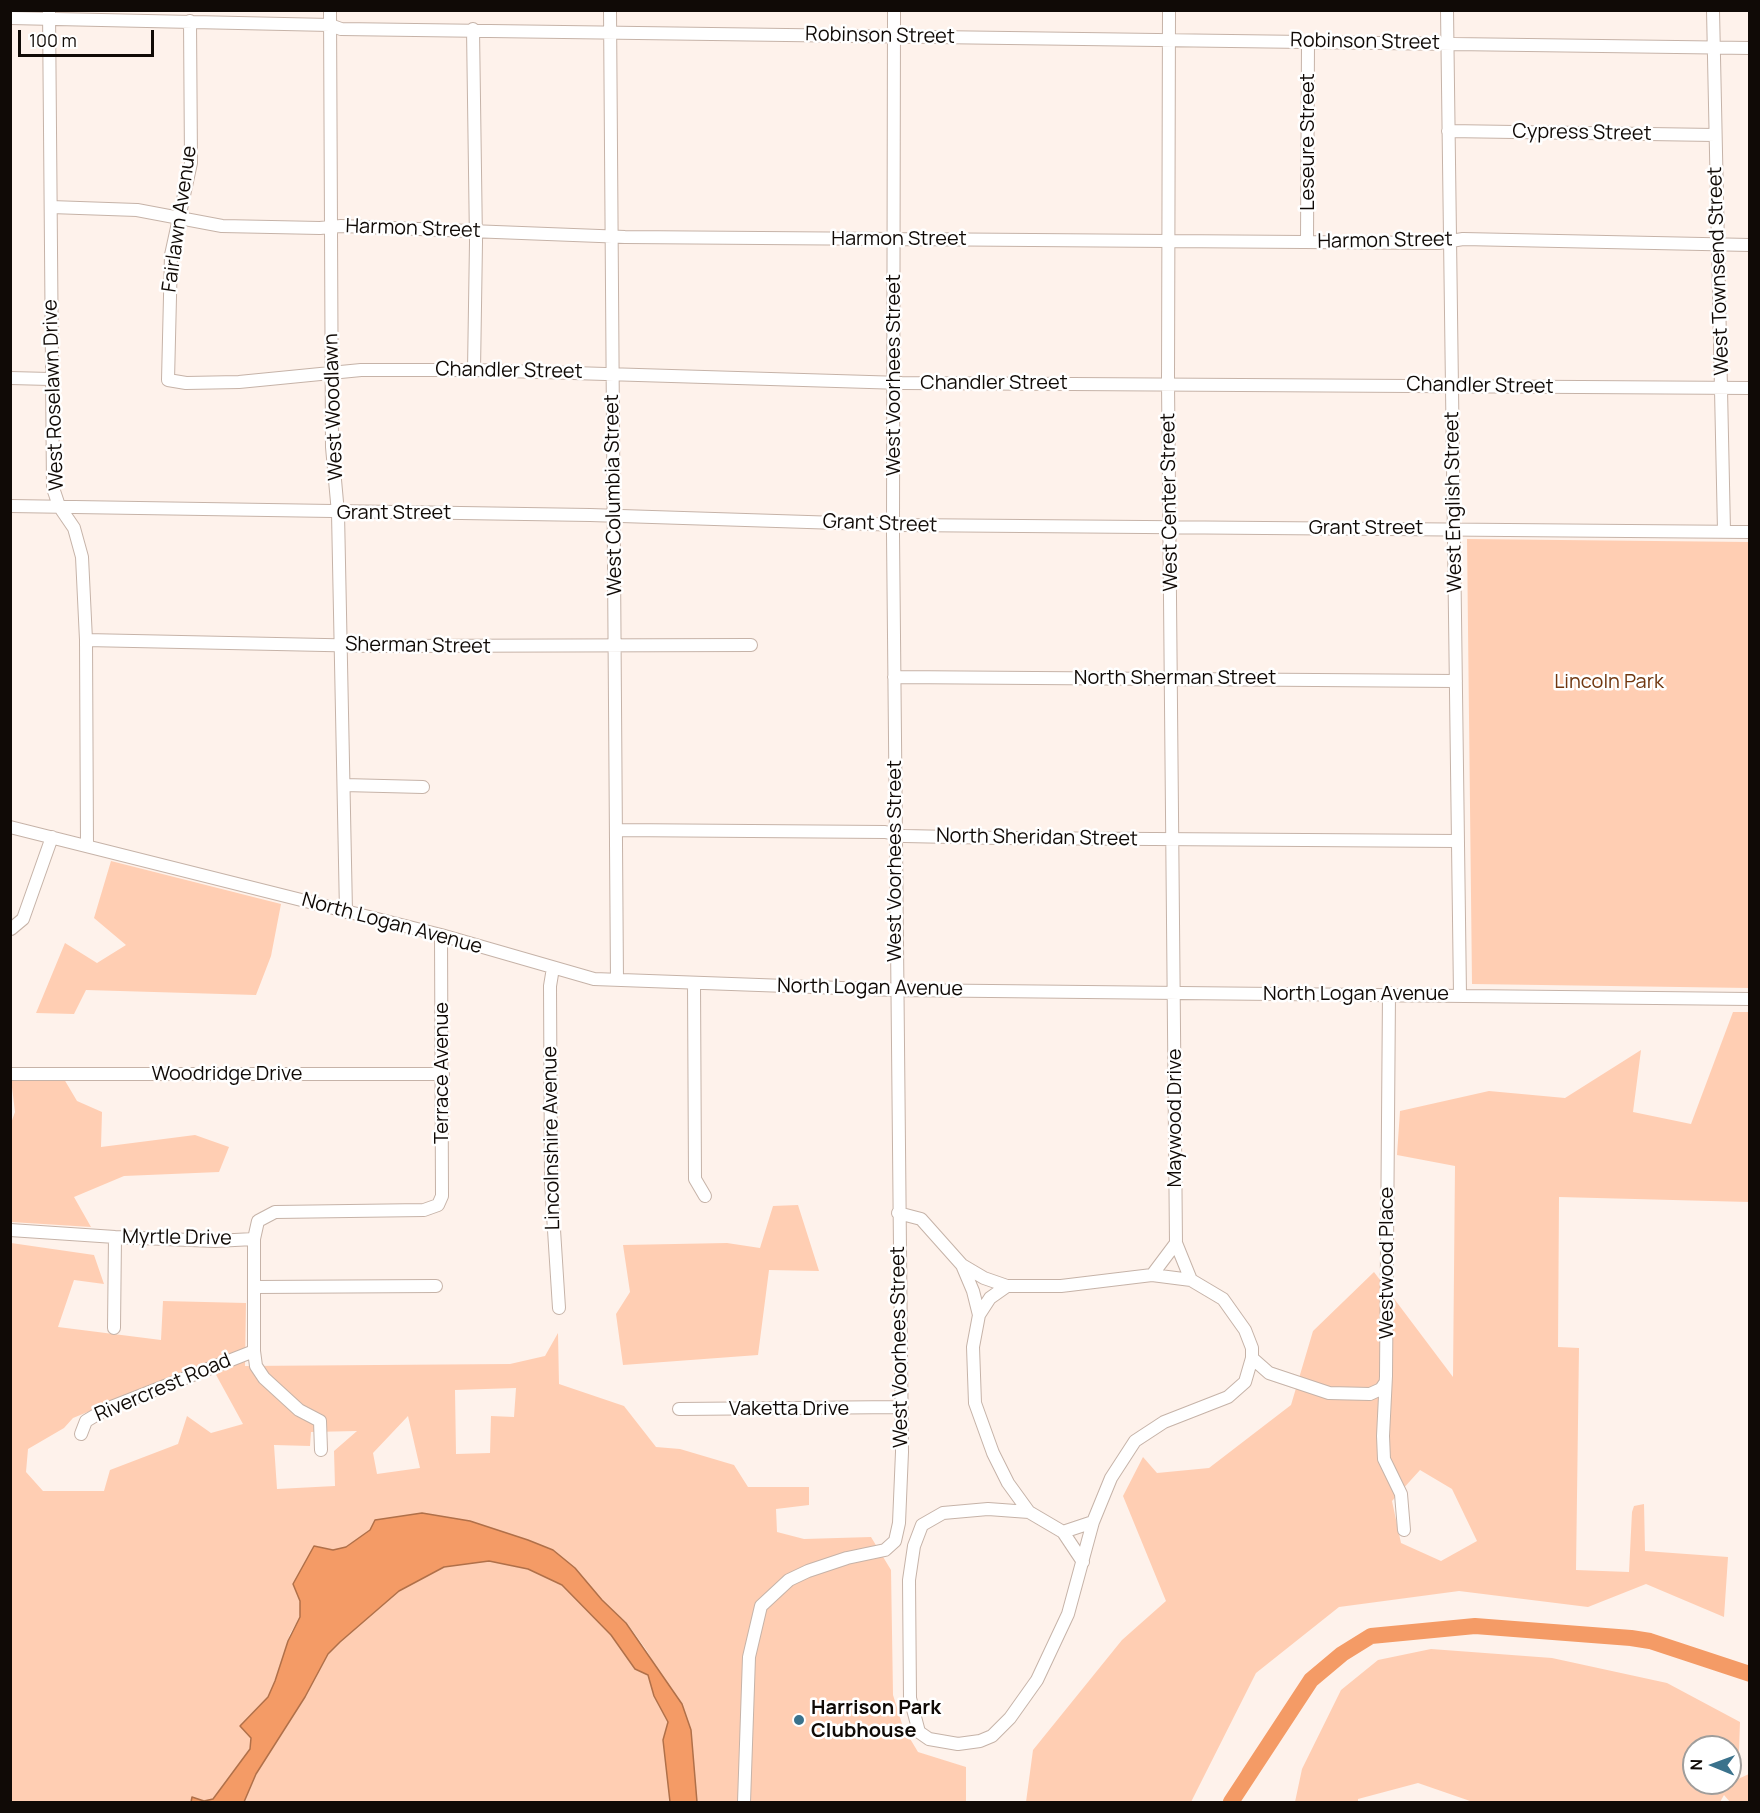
<!DOCTYPE html>
<style>
body{margin:0}
#map{position:relative;width:1760px;height:1813px;overflow:hidden;background:#fef2eb;font-family:Manrope,sans-serif}
canvas{display:block}
.frame{position:absolute;inset:0;border:12px solid #100a06;pointer-events:none}
.north{position:absolute;left:1682px;top:1735px;width:60px;height:60px;box-sizing:border-box;background:#fff;border:2px solid #9f9d9b;border-radius:50%;rotate:271deg;font-size:16px;font-weight:700;line-height:24px;text-align:center;color:#100a06}
.north::after{content:'';display:block;margin:auto;width:21px;height:27px;background:#3a728c;clip-path:polygon(50% 0,100% 100%,50% 72%,0 100%)}
.scale{position:absolute;left:18px;top:30px;width:136px;height:27px;box-sizing:border-box;border:3px solid #100a06;border-top:0;padding-left:8px;font-size:18px;line-height:21px;white-space:nowrap;color:#100a06;-webkit-text-stroke:4px #fff;paint-order:stroke}
</style>
<div id="map">
<canvas width="1760" height="1813"></canvas>
<div class="frame"></div>
<div class="north">N</div>
<div class="scale">100 m</div>
</div>
<script>
const ctx = document.querySelector('canvas').getContext('2d');
ctx.lineJoin = 'round';
function fillPath(path, color) { ctx.fillStyle = color; ctx.fill(path, 'evenodd'); }
const shape = rows => new Path2D(rows.map(r => 'M' + r).join(''));
function stroke(path, color, width, dash) { ctx.strokeStyle = color; ctx.lineWidth = width; ctx.lineCap = dash ? 'butt' : 'round'; ctx.setLineDash(dash || []); ctx.stroke(path); }
function label(font, color, halo, rows, align = 'center') {
  ctx.font = font + ' Manrope,sans-serif'; ctx.lineWidth = 5; ctx.setLineDash([]); ctx.textBaseline = 'middle'; ctx.strokeStyle = halo; ctx.fillStyle = color; for (const [text, x, y, turn = 0] of rows) {
    ctx.save(); ctx.translate(x, y); ctx.rotate((+turn || 0) * Math.PI / 180); ctx.textAlign = isNaN(turn) ? turn : align; if (halo) ctx.strokeText(text, 0, 0); ctx.fillText(text, 0, 0); ctx.restore();
  }
}
fillPath(shape([
 [1467,539,1749,542,1749,988,1472,984],
 [111,861,281,904,271,956,256,995,86,990,74,1014,36,1013,65,943,97,963,126,945,94,918],
 [1733,1012,1749,1012,1749,1202,1559,1197,1558,1347,1579,1348,1576,1570,1629,1572,1632,1512,1634,1506,1644,1504,1645,1551,1728,1557,1724,1617,1646,1584,1588,1607,1459,1591,1339,1607,1256,1673,1191,1802,1026,1802,1033,1750,1122,1640,1166,1601,1123,1496,1143,1457,1157,1473,1209,1468,1291,1405,1313,1331,1374,1272,1453,1377,1455,1166,1397,1155,1400,1111,1489,1091,1565,1098,1641,1050,1633,1112,1691,1124],
 [1420,1470,1452,1489,1477,1541,1441,1561,1401,1543,1392,1501],
 [11,1079,64,1079,77,1101,102,1112,101,1147,195,1135,229,1147,219,1172,124,1176,74,1197,91,1227,11,1222,10,1126,15,1112],
 [798,1205,819,1271,769,1270,758,1355,623,1365,616,1314,630,1292,623,1245,727,1243,760,1248,773,1206],
 [11,1243,94,1255,104,1284,74,1280,58,1327,161,1340,163,1301,246,1303,245,1366,510,1364,545,1356,558,1333,559,1384,624,1406,656,1447,680,1449,734,1465,748,1487,809,1487,809,1505,776,1509,777,1532,804,1539,871,1537,891,1570,893,1695,903,1727,918,1752,966,1767,966,1802,697,1802,691,1730,647,1651,627,1623,602,1600,528,1540,509,1535,375,1520,370,1530,346,1547,333,1550,315,1546,294,1584,300,1601,300,1617,290,1634,275,1681,268,1697,240,1726,251,1738,250,1749,213,1799,204,1801,193,1797,191,1802,11,1802],
 [209,1362,243,1424,211,1433,187,1416,178,1444,110,1470,104,1491,43,1491,26,1472,28,1449,64,1428,73,1418],
 [516,1388,514,1417,491,1416,490,1453,456,1454,455,1390],
 [408,1416,420,1468,377,1474,373,1453],
 [357,1431,334,1451,335,1486,277,1489,274,1445,310,1446,311,1432],
 [489,1561,528,1569,562,1585,611,1635,635,1669,648,1675,654,1696,668,1722,663,1740,670,1802,244,1802,256,1774,305,1697,328,1654,340,1642,399,1591,444,1567],
 [1431,1649,1552,1658,1667,1683,1740,1722,1738,1779,1749,1774,1749,1802,1730,1802,1724,1795,1720,1802,1473,1802,1418,1783,1358,1799,1358,1802,1295,1802,1302,1769,1341,1690,1378,1660],
 [1694,1747,1730,1747,1730,1783,1694,1783]
]), '#ffceb3');
const water = shape([
 [422,1513,470,1521,528,1540,553,1550,575,1568,602,1600,626,1623,682,1704,691,1730,697,1802,670,1802,663,1740,668,1722,654,1696,648,1675,635,1669,611,1635,562,1585,528,1569,489,1561,444,1567,399,1591,340,1642,328,1654,305,1697,256,1774,244,1802,191,1802,192,1797,204,1801,213,1799,250,1749,251,1738,240,1726,268,1697,275,1681,288,1641,300,1617,300,1601,293,1584,314,1546,333,1550,346,1547,370,1530,375,1520,422,1513]
]);
fillPath(water, '#f49b66');
stroke(water, '#b07049', 1.5);
stroke(shape([
 [1231,1802,1311,1680,1342,1654,1371,1636,1475,1626,1631,1638,1650,1641,1750,1674]
]), '#f49b66', 16);
const minor = shape([
 [49,10,53,488,59,506,74,528,82,557,86,640,87,846],
 [330,10,332,447,338,513,346,912],
 [610,10,617,980],
 [1447,10,1460,994],
 [1713,10,1724,531],
 [10,18,330,25,341,29,1750,48],
 [190,21,191,163,171,255,168,380,186,383,239,382,361,370,474,370,902,383,1750,388],
 [473,29,476,242,474,370],
 [1448,131,1715,135],
 [51,207,137,210,222,226,320,228,341,226,625,237,1439,243,1463,239,1750,245],
 [1307,241,1308,42],
 [10,378,50,379],
 [10,506,590,515,901,525,1750,532],
 [86,640,372,646,751,645],
 [894,677,1456,681],
 [344,785,423,787],
 [10,827,441,935,594,979,896,990,1750,999],
 [617,830,885,832,904,836,1001,838,1457,841],
 [11,929,23,919,52,837],
 [553,968,550,986,551,1183,559,1308],
 [694,983,695,1179,705,1196],
 [1389,993,1386,1376,1383,1436,1384,1459,1401,1494,1404,1530],
 [10,1074,443,1074],
 [898,1213,921,1219,962,1265,973,1291,979,1315,973,1347,975,1403,993,1453,1008,1483,1029,1512,1063,1532,1083,1562],
 [10,1230,115,1237,215,1241,254,1239,258,1221,275,1212,424,1210,438,1205,442,1196,441,935],
 [962,1265,984,1278,1007,1286],
 [1152,1275,1191,1280],
 [255,1287,436,1286],
 [979,1315,990,1298,1007,1286,1061,1286,1152,1275,1176,1243],
 [114,1328,115,1237],
 [254,1351,256,1366,264,1378,299,1410,320,1421,321,1450],
 [1252,1358,1269,1373,1329,1393,1370,1394,1381,1389,1385,1383],
 [679,1409,900,1407],
 [81,1434,86,1421,106,1409,254,1351,254,1239],
 [1029,1512,988,1509,943,1513,922,1525,914,1546,909,1580,910,1698,919,1732,929,1739,958,1744,980,1741,992,1736,1010,1718,1037,1680,1068,1614,1093,1522,1111,1478,1135,1441,1164,1422,1228,1397,1245,1382,1252,1358,1252,1348,1245,1330,1223,1299,1191,1280,1176,1243,1168,383,1169,10],
 [1063,1532,1093,1522],
 [744,1802,749,1657,761,1606,789,1580,808,1571,847,1558,885,1550,895,1541,899,1523,902,1452,893,534,894,10]
]);
stroke(minor, '#c6b3a8', 14);
stroke(minor, '#fff', 12);
for (const [x, y, r, color] of [
 [799,1720,6,"#3a728c"]
]) { const dot = new Path2D(); dot.arc(x, y, r, 0, 2 * Math.PI); ctx.fillStyle = color; ctx.fill(dot); stroke(dot, '#fff', 2); }
label('20px', '#100a06', '#fff', [
 ["Robinson Street",880,36,1],
 ["Robinson Street",1365,42,1],
 ["Cypress Street",1582,133,1],
 ["Leseure Street",1308,142,-90],
 ["Fairlawn Avenue",180,219,-82],
 ["Harmon Street",413,229,2],
 ["Harmon Street",899,239],
 ["Harmon Street",1385,241,-1],
 ["West Townsend Street",1719,271,-92],
 ["Chandler Street",509,371,1],
 ["West Voorhees Street",894,375,-90],
 ["Chandler Street",994,383],
 ["Chandler Street",1480,386,1],
 ["West Roselawn Drive",54,395,-92],
 ["West Woodlawn",334,407,-92],
 ["West Columbia Street",614,495,-91],
 ["West Center Street",1170,502,-91],
 ["West English Street",1454,502,-91],
 ["Grant Street",394,513],
 ["Grant Street",880,524,2],
 ["Grant Street",1366,528],
 ["Sherman Street",418,646,1],
 ["North Sherman Street",1175,678],
 ["North Sheridan Street",1037,838,1],
 ["West Voorhees Street",895,861,-90],
 ["North Logan Avenue",392,924,15],
 ["North Logan Avenue",870,988,1],
 ["North Logan Avenue",1356,994],
 ["Terrace Avenue",442,1073,-90],
 ["Woodridge Drive",227,1074],
 ["Maywood Drive",1175,1118,-90],
 ["Lincolnshire Avenue",552,1138,-91],
 ["Myrtle Drive",177,1238,1],
 ["Westwood Place",1387,1263,-90],
 ["West Voorhees Street",900,1347,-91],
 ["Rivercrest Road",163,1388,-23],
 ["Vaketta Drive",789,1409]
]);
label('20px', '#703710', '#fff', [
 ["Lincoln Park",1609,682]
]);
label('bold 20px', '#100a06', '#fff', [
 ["Harrison Park",811,1708],
 ["Clubhouse",811,1731]
], 'left');
</script>
